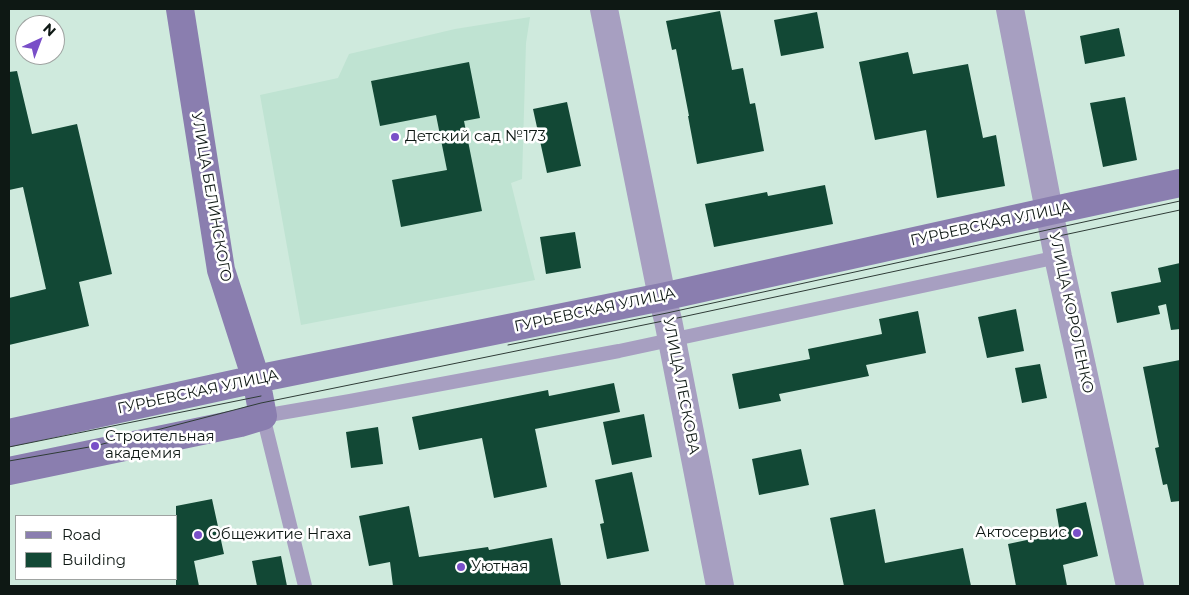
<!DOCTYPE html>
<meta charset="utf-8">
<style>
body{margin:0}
#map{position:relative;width:1189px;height:595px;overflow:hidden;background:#cfeadd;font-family:Montserrat,sans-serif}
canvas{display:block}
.frame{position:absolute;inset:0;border:10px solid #0e1814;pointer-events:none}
.legend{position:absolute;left:15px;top:515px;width:162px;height:65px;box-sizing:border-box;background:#fff;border:1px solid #9fa3a1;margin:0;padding:6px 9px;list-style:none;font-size:15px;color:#0e1814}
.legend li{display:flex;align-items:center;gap:10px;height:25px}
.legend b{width:25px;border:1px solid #9fa3a1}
.north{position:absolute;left:15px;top:15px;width:50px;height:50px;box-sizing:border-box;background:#fff;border:1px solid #9fa3a1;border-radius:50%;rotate:43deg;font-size:14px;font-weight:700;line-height:20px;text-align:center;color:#0e1814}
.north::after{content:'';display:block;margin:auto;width:18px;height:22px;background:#794fc8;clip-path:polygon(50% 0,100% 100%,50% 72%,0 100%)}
</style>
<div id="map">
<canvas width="1189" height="595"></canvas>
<div class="frame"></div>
<ul class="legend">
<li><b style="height:6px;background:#8a7eaf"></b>Road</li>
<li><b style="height:14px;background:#124835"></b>Building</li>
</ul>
<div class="north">N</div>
</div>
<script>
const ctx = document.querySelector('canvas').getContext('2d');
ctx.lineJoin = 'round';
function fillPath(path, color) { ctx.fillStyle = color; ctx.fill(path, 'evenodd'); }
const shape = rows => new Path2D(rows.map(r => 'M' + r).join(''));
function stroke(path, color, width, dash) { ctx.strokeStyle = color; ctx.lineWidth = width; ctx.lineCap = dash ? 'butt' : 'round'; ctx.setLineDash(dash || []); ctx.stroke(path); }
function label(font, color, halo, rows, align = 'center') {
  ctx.font = font + ' Montserrat,sans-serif'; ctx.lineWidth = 5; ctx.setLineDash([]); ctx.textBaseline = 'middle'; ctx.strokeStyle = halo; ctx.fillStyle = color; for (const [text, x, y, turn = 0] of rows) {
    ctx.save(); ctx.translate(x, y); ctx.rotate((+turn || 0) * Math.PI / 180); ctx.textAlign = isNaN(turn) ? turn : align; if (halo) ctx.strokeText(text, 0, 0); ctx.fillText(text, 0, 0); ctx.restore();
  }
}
fillPath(shape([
 [530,17,526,43,522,179,511,183,535,280,301,325,260,95,338,78,349,54,455,29]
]), '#bfe3d2');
fillPath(shape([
 [720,11,732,70,743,68,750,104,755,103,764,151,697,164,688,116,689,116,676,49,672,50,666,21],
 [817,12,824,48,781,56,774,20],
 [1119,28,1125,56,1085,64,1080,36],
 [908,52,913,74,968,64,983,138,996,135,1005,186,937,198,926,130,875,140,859,62],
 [469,62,480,118,464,121,482,211,401,227,392,180,447,170,436,115,380,126,371,81],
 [17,71,32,134,77,124,112,274,79,282,89,326,9,345,9,298,46,289,23,187,9,190,9,72],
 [1125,97,1137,160,1103,167,1090,103],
 [567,102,581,166,547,173,533,109],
 [825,185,833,224,714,247,705,204,767,192,768,196],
 [575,232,581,268,546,274,540,237],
 [1180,263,1180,329,1171,330,1166,304,1158,306,1160,314,1117,323,1111,292,1161,282,1158,268],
 [1016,309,1024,351,987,358,978,317],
 [918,311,926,353,866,365,869,376,779,394,781,401,739,409,732,374,810,359,808,349,882,334,879,319],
 [1180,360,1180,501,1171,502,1167,484,1163,485,1155,448,1159,447,1143,367],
 [1040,364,1047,398,1022,403,1015,368],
 [614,383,620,412,535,429,547,487,494,498,482,438,419,450,412,417,548,390,549,396],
 [644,414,652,457,612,465,603,422],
 [378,427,383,464,351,468,346,432],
 [801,449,809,485,759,495,752,459],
 [632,472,649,551,607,559,600,524,604,523,595,480],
 [212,499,224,554,194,561,199,586,176,586,176,506],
 [1086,502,1098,556,1063,565,1067,586,1016,586,1008,544,1060,533,1056,509],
 [409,506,419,557,488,547,489,550,552,538,561,586,393,586,390,562,369,566,359,516],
 [875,509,885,563,963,548,971,586,844,586,830,518],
 [281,556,287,586,257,586,252,561]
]), '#124835');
stroke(shape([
 [305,586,263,416,350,401,619,351,1058,257]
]), '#a79fc1', 14);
stroke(shape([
 [604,9,662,297,668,320,720,586],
 [1010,9,1058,257,1130,586]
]), '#a79fc1', 28);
stroke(shape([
 [9,433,256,379,662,297,1050,211,1180,183],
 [9,471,240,423,263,416,256,379,221,270,180,9]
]), '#8a7eaf', 28);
stroke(shape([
 [508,345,667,313,1180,201],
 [9,447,261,396],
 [9,461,95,446,261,403,668,320,1180,210]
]), '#2f3c37', 1);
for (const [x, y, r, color] of [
 [395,137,5,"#794fc8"],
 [95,446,5,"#794fc8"],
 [1077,533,5,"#794fc8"],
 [198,535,5,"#794fc8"],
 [461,567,5,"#794fc8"]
]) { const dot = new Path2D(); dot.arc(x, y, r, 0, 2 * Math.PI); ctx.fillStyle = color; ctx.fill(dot); stroke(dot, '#fff', 2); }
label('15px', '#0e1814', '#fff', [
 ["Детский сад №173",405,137],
 ["Строительная",105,437],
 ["академия",105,454],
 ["Актосервис",1067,533,"right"],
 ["Общежитие Нгаха",208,535],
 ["Уютная",471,567]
], 'left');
label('15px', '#0e1814', '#fff', [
 ["УЛИЦА БЕЛИНСКОГО",211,197,80],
 ["ГУРЬЕВСКАЯ УЛИЦА",991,224,-12],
 ["ГУРЬЕВСКАЯ УЛИЦА",595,310,-12],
 ["УЛИЦА КОРОЛЕНКО",1071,313,78],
 ["УЛИЦА ЛЕСКОВА",681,386,79],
 ["ГУРЬЕВСКАЯ УЛИЦА",198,392,-12]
]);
</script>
